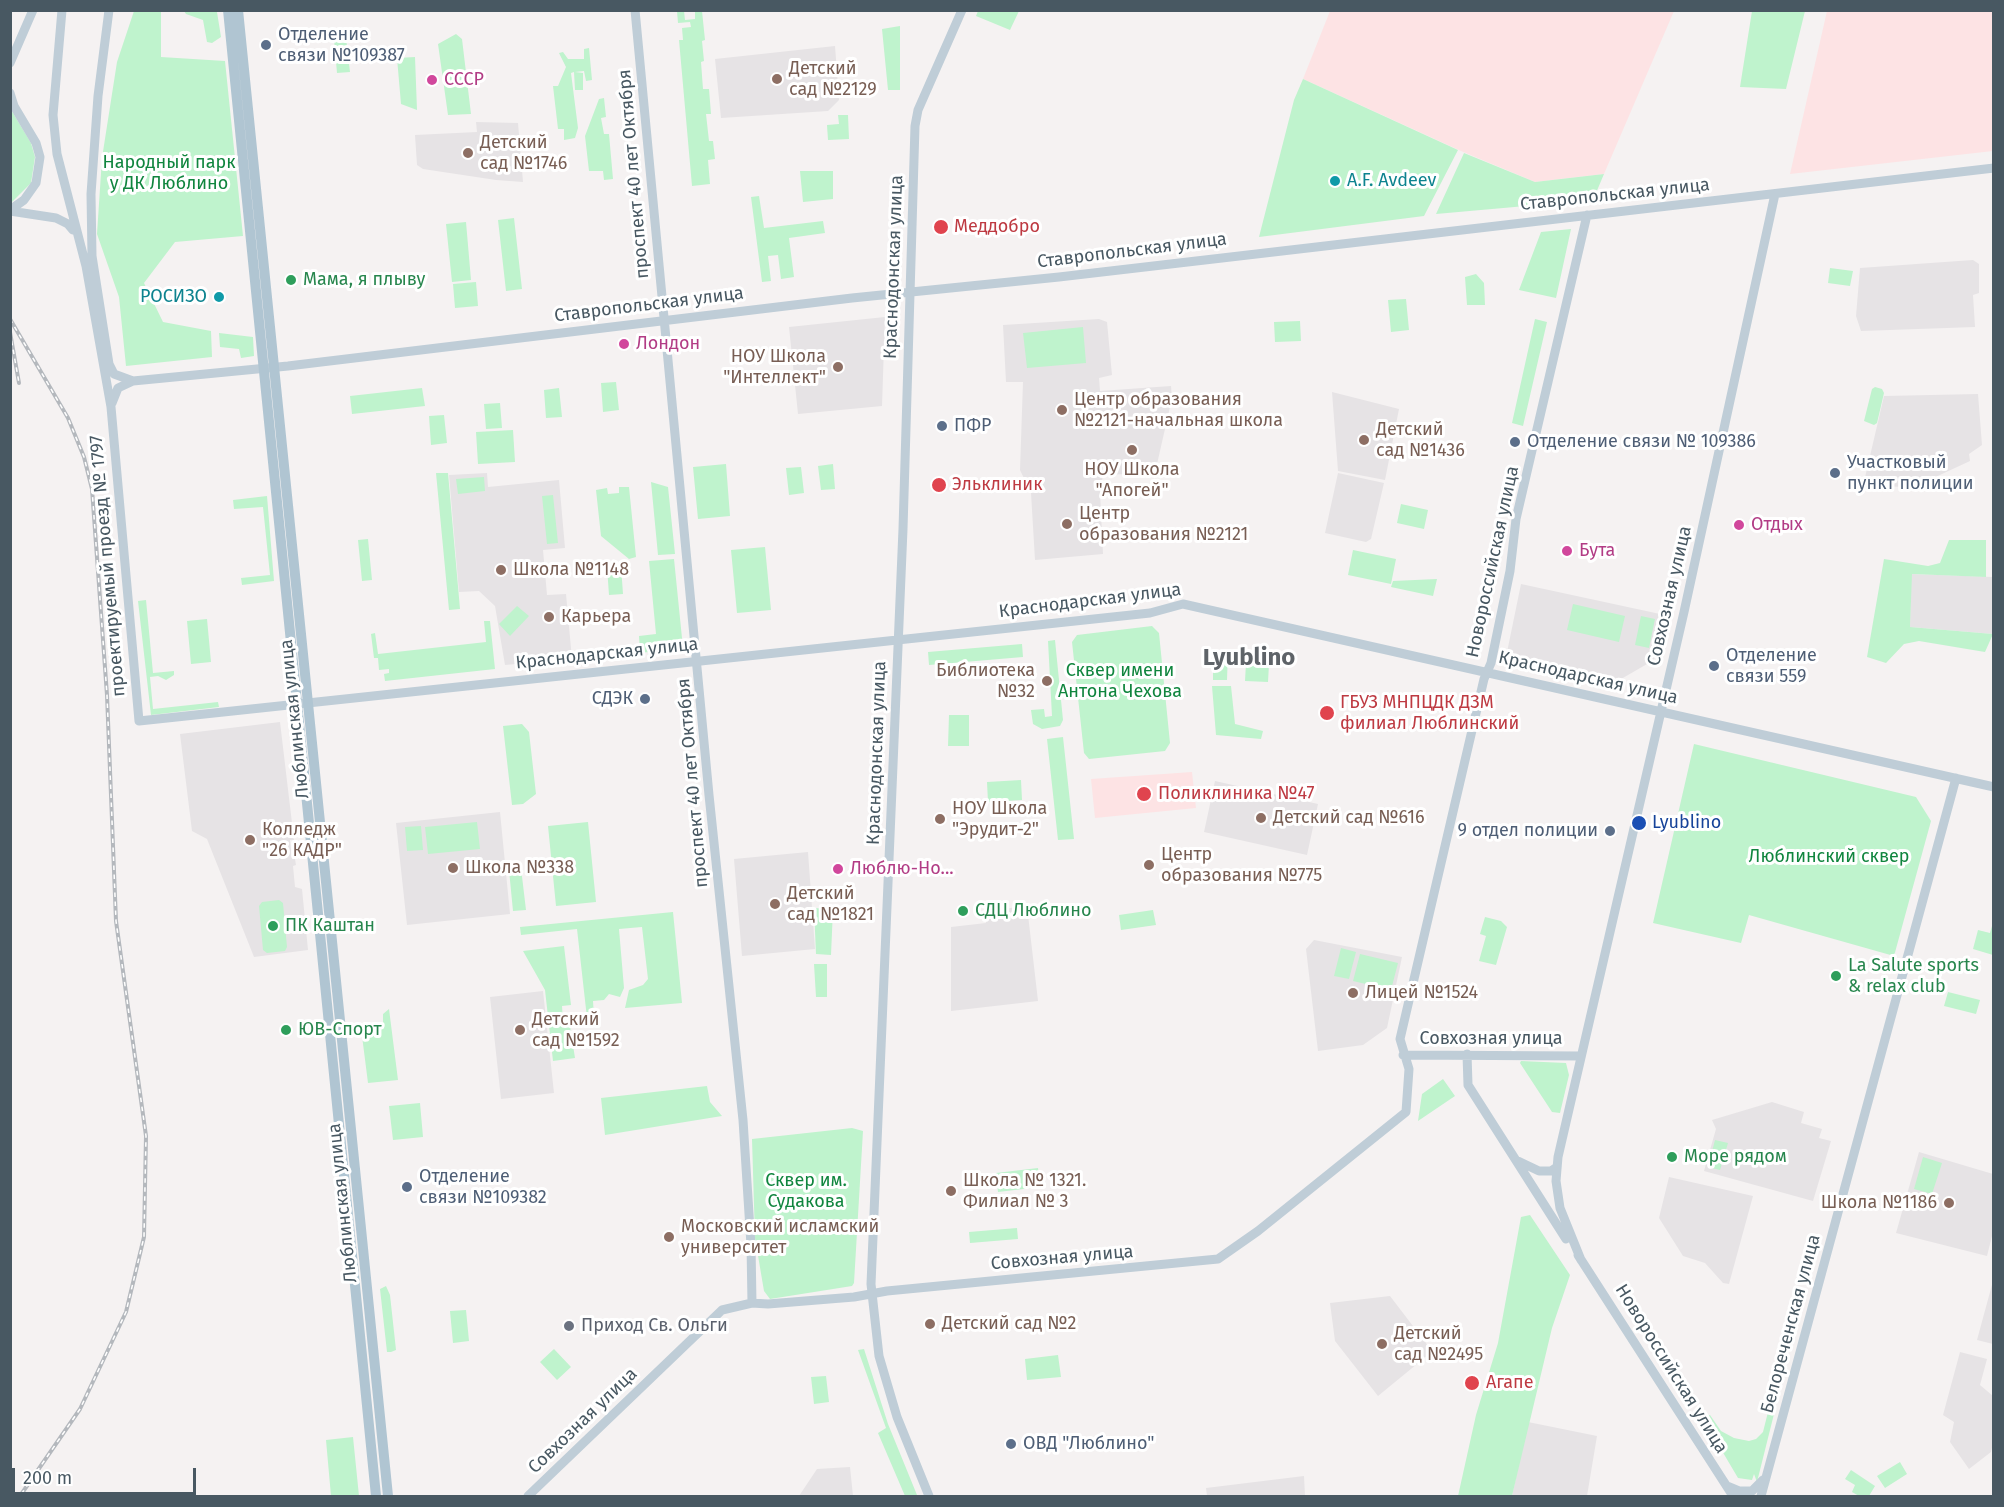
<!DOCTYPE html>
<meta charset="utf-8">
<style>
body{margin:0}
#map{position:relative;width:2004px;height:1507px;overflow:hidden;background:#f5f2f2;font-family:"Fira Sans",sans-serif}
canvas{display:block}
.frame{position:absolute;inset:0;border:12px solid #485862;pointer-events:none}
.scale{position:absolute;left:12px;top:1468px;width:184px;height:27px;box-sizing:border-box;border:3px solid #485862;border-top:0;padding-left:8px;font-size:18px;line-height:21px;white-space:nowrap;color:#485862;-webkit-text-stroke:4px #fff;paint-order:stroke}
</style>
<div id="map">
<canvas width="2004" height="1507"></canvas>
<div class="frame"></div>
<div class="scale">200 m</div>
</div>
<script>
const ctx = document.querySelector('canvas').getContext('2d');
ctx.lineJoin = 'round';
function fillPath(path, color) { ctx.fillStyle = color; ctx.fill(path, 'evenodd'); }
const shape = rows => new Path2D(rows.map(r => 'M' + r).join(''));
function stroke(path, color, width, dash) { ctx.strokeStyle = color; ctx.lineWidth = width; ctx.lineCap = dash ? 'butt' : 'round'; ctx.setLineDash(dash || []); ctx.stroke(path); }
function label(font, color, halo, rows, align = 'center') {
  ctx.font = font + ' "Fira Sans",sans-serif'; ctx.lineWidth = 6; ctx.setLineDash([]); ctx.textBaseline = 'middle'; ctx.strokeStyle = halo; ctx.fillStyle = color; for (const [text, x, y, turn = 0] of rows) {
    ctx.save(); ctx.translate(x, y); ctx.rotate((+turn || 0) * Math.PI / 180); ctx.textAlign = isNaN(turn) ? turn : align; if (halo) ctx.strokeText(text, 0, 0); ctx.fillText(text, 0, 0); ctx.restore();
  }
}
fillPath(shape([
 [835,46,839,100,828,111,721,118,715,59],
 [476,122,518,123,523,182,496,180,423,169,417,165,415,135,477,132],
 [1973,260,1979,264,1979,293,1973,295,1975,327,1861,331,1856,316,1860,268],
 [885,317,882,406,798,414,789,327],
 [1099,319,1107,322,1112,375,1099,378,1100,391,1171,386,1172,398,1155,473,1103,475,1100,492,1103,554,1035,560,1031,493,1020,470,1023,382,1006,382,1003,325],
 [1332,392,1399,409,1385,480,1338,471],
 [1978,394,1982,445,1969,454,1970,461,1914,487,1863,486,1884,396],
 [487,473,488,487,559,480,565,548,543,550,547,595,566,594,572,659,505,665,495,606,479,591,459,592,449,475],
 [1338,473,1384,483,1371,539,1366,542,1325,533],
 [1911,574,1993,577,1993,634,1910,627],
 [1521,584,1660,614,1662,616,1654,660,1609,686,1505,662],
 [280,722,294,840,290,840,292,859,295,859,296,865,293,866,295,887,302,889,308,950,254,957,207,839,192,831,180,734],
 [1215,781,1318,804,1307,855,1204,832],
 [500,812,510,914,407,925,396,823],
 [808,852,815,949,742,956,734,859],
 [1027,906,1038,1001,951,1011,951,927,986,923,985,911],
 [1314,940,1402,957,1387,1028,1363,1045,1318,1051,1306,949],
 [543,991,554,1093,501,1099,490,997],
 [1772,1102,1804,1112,1801,1123,1822,1129,1819,1138,1831,1141,1813,1201,1704,1171,1716,1129,1712,1120],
 [1919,1152,1993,1174,1993,1232,1987,1256,1896,1233],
 [1669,1177,1753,1196,1729,1284,1723,1283,1705,1263,1683,1256,1659,1218],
 [1993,1281,1993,1344,1977,1340],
 [1390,1296,1429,1347,1428,1355,1378,1396,1335,1341,1330,1303],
 [1960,1352,1987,1359,1980,1385,1993,1396,1993,1443,1991,1452,1969,1469,1950,1442,1954,1422,1943,1415],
 [1528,1422,1597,1436,1587,1496,1512,1496],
 [850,1467,853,1496,799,1496,817,1469],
 [1304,1476,1305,1496,1207,1496,1206,1488]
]), '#e6e3e5');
fillPath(shape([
 [1330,11,1674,11,1604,174,1535,182,1461,151,1303,79],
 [1827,11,1993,11,1993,151,1790,174],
 [1192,772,1196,808,1095,818,1091,779]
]), '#fde3e4');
fillPath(shape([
 [134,11,161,11,161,57,225,61,243,236,175,242,144,283,163,322,211,331,212,357,126,366,119,297,97,234,102,158,117,62],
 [184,11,217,12,221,37,212,43,207,42,203,20,186,14],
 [677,11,684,11,685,20,695,19,695,11,702,11,705,40,702,41,704,61,701,62,703,89,709,89,711,114,706,114,709,141,713,141,715,159,708,160,710,184,692,186,679,40,683,40,682,28,691,27,690,22,678,23],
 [978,11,978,10,1019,11,1010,30,976,16],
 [1752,11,1805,11,1786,89,1740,87],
 [900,26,900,90,888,90,882,29],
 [456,34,462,39,471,114,448,115,438,44],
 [346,38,350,72,337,73,334,39],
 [589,48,592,80,586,81,584,71,575,72,583,73,583,90,575,90,574,72,571,73,578,128,575,138,564,140,564,129,558,129,553,86,558,86,566,67,559,53,563,52,568,59,584,59,584,49],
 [415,57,417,110,401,104,397,58],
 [1303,79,1458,150,1424,216,1259,237,1294,100],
 [604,98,606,117,601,118,604,134,609,134,613,179,604,180,603,171,589,171,585,136,599,99],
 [10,108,31,143,35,157,31,183,11,203],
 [838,115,848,115,849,139,828,140,827,125,839,124],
 [1464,153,1535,182,1604,174,1593,200,1436,214],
 [800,171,833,171,833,199,803,202],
 [759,196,764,228,823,221,825,233,789,238,794,277,781,279,778,255,768,256,771,281,762,282,751,197],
 [514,218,522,289,506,291,498,220],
 [466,222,471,280,452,282,446,224],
 [1571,229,1556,298,1519,290,1541,232],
 [1830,268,1853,271,1850,286,1828,283],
 [1476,274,1484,283,1485,305,1467,305,1465,277],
 [476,282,478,306,455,308,453,284],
 [1406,299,1409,330,1391,332,1388,300],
 [1535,319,1547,322,1523,426,1512,423],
 [1300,321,1301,341,1275,342,1274,322],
 [1083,327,1086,363,1027,368,1023,333],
 [219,333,253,337,254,356,241,358,239,349,220,347],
 [616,382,619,410,603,412,601,383],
 [1875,387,1882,389,1884,393,1877,423,1874,425,1864,421,1872,389],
 [422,388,425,406,352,414,350,396],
 [559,388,562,417,546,418,544,390],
 [500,403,502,428,486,429,484,404],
 [444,415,447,443,431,445,429,416],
 [513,430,515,462,478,464,476,432],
 [726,464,730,516,698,519,693,467],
 [833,464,835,489,821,490,818,466],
 [801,467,804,493,789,495,786,468],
 [436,473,448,473,460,609,449,610],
 [484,477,485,491,458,494,456,479],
 [651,482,668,487,675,554,658,555],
 [619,487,629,487,636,557,629,559,601,536,596,490,607,488,608,494,619,493],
 [553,495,558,543,547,544,542,496],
 [267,496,274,581,242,585,241,578,270,575,263,507,234,509,233,500],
 [1401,504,1428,510,1424,529,1397,523],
 [368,539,372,580,362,581,358,540],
 [1949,540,1986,540,1986,577,1912,574,1910,627,1993,634,1985,652,1919,641,1904,644,1886,663,1867,657,1884,559,1928,566,1940,563],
 [765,547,771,610,737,613,731,550],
 [1353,550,1396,559,1391,584,1348,575],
 [674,559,683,648,640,653,639,636,656,634,649,561],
 [621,566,623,594,609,595,607,567],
 [1437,579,1433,596,1391,587,1393,581],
 [146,600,153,673,174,671,174,675,166,680,158,676,150,677,153,709,218,702,219,707,151,715,138,601],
 [1573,604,1625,616,1619,642,1567,630],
 [517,606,529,616,510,636,499,624],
 [1641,616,1655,619,1649,648,1635,645],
 [207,619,211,662,191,664,187,621],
 [484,621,490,621,495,669,385,681,384,674,389,673,389,669,379,670,378,658,374,658,371,634,375,633,378,654,486,642],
 [1152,626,1159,633,1170,743,1165,751,1089,759,1084,753,1072,642,1077,635],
 [1055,640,1063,720,1060,726,1042,729,1033,724,1031,710,1044,709,1045,717,1052,716,1048,641],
 [1022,644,1023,657,929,665,928,652],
 [1213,651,1228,651,1227,680,1213,680],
 [1246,663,1269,664,1268,682,1245,681],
 [1212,686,1231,686,1235,724,1263,731,1261,739,1216,735],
 [949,715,969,715,969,746,948,746],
 [522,724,529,732,536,794,523,804,512,805,503,726],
 [1063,737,1074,839,1058,840,1047,739],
 [1694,744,1916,797,1931,821,1894,956,1749,915,1741,943,1653,923],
 [1021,780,1022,800,988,802,987,782],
 [477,822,480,849,428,854,425,827],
 [588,822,596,902,556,906,548,826],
 [421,826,423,850,407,851,405,827],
 [521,868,526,910,513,911,509,870],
 [279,900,283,903,287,947,285,951,267,953,263,950,259,906,262,902],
 [814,908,833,909,831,955,816,954],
 [1153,910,1156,925,1121,930,1119,915],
 [673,912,682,1003,625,1008,629,990,643,985,648,979,642,927,619,929,624,988,620,997,609,994,604,1000,593,1001,594,1017,587,1018,577,929,521,935,520,927],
 [1485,917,1501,921,1507,927,1496,965,1479,961,1486,936,1480,934],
 [1992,926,1993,955,1973,949,1978,930,1990,933],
 [564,946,571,1005,562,1006,563,1021,569,1020,575,1058,553,1061,545,990,523,951],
 [1341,948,1356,952,1349,979,1334,976],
 [1360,954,1398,963,1391,990,1353,981],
 [814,964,827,964,827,997,816,997],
 [1948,992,1980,1000,1976,1014,1944,1006],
 [389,1009,398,1080,368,1083,361,1028,383,1025,383,1014],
 [1521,1061,1566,1063,1569,1075,1560,1113,1552,1112,1520,1063],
 [1443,1079,1455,1096,1418,1121,1422,1094],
 [707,1086,710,1102,722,1116,605,1135,601,1098],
 [420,1103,423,1137,393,1140,389,1106],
 [852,1128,863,1131,854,1283,852,1286,770,1299,764,1291,755,1238,752,1139],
 [1715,1140,1728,1143,1720,1170,1708,1167],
 [1923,1157,1942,1163,1932,1194,1914,1189],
 [1038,1168,1040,1187,998,1192,996,1173],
 [1530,1215,1570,1275,1552,1328,1512,1496,1458,1496,1476,1415,1498,1343,1521,1217],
 [1017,1228,1018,1239,970,1243,969,1232],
 [386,1286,390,1295,396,1350,391,1352,387,1352,380,1289],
 [466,1310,469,1341,453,1343,450,1311],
 [554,1349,571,1367,557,1380,540,1362],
 [864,1349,888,1424,917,1495,914,1496,905,1496,878,1433,886,1428,858,1350],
 [1058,1355,1061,1377,1027,1380,1025,1359],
 [826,1376,829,1402,814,1404,811,1377],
 [1770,1404,1775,1404,1775,1410,1757,1482,1754,1474,1752,1480,1738,1478,1702,1417,1710,1415,1721,1431,1734,1438,1749,1441,1756,1439,1763,1432],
 [353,1437,359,1496,331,1496,326,1440],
 [1900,1462,1907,1474,1885,1488,1877,1476],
 [1851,1470,1875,1486,1869,1496,1859,1496,1852,1492,1855,1485,1845,1479]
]), '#bff3cd');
stroke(shape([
 [62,10,53,115,57,154,86,266,111,407,139,721,1150,613,1183,604,1994,787],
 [109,10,98,96,91,194,92,256,109,364,114,374,133,381],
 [635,10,709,795,743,1120,751,1245,752,1303],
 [10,63,33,10],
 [10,93,14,106,36,143,40,157,36,183,24,200,10,210],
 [10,211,56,218,68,224,73,230],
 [112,403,118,388,133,381,288,366,852,298,1059,277,1994,168],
 [1467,1054,1468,1085,1566,1239],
 [1403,1055,1581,1056],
 [1518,1161,1539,1171,1551,1171,1557,1167],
 [1578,1255,1733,1496],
 [1581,1260,1560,1208,1556,1181,1558,1157,1684,612,1775,194],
 [1727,1486,1739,1491,1752,1491,1763,1480],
 [528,1496,722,1310,752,1303,768,1304,854,1297,887,1291,1218,1259,1258,1231,1406,1112,1409,1069,1400,1039,1484,679,1491,663,1510,571,1516,519,1587,215],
 [929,1496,897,1417,879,1356,871,1284,903,529,915,126,918,110,962,10],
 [1761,1496,1956,778]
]), '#bfcdd7', 9);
stroke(shape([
 [228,10,376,1496],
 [238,10,388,1496]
]), '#b0c5d2', 10);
const rail = shape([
 [10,319,68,418,84,457,92,489,107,695,116,921,146,1136,144,1237,126,1312,80,1409,20,1496],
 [10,332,19,383]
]);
stroke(rail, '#b4b8bd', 4);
stroke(rail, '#fff', 1.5, [4.5]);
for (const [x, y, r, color] of [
 [266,45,6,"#5c6f8a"],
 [777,79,6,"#8d6e63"],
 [432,80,6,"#d1479c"],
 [468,153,6,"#8d6e63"],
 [1335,181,6,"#0f9aa8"],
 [941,227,8,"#e0444e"],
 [291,280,6,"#2e9e5b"],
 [219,297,6,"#0f9aa8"],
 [624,344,6,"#d1479c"],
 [838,367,6,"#8d6e63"],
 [1062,410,6,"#8d6e63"],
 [942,426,6,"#5c6f8a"],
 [1364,440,6,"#8d6e63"],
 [1515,442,6,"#5c6f8a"],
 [1132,450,6,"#8d6e63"],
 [1835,473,6,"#5c6f8a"],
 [939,485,8,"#e0444e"],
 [1067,524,6,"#8d6e63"],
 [1739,525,6,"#d1479c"],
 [1567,551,6,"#d1479c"],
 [501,570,6,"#8d6e63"],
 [549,617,6,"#8d6e63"],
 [1714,666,6,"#5c6f8a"],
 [1047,681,6,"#8d6e63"],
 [645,699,6,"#5c6f8a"],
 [1327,713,8,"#e0444e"],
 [1144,794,8,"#e0444e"],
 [1261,818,6,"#8d6e63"],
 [940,819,6,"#8d6e63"],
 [1639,823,8,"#1a4fb4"],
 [1610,831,6,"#5c6f8a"],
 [250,840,6,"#8d6e63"],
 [1149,865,6,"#8d6e63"],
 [453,868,6,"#8d6e63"],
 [838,869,6,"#d1479c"],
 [775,904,6,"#8d6e63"],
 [963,911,6,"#2e9e5b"],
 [273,926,6,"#2e9e5b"],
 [1836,976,6,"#2e9e5b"],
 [1353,993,6,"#8d6e63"],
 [286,1030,6,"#2e9e5b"],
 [520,1030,6,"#8d6e63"],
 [1672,1157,6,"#2e9e5b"],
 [407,1187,6,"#5c6f8a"],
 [951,1191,6,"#8d6e63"],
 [1949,1203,6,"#8d6e63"],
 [669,1237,6,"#8d6e63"],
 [930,1324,6,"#8d6e63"],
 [569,1326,6,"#6b7280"],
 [1382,1344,6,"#8d6e63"],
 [1472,1383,8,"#e0444e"],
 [1011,1444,6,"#5c6f8a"]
]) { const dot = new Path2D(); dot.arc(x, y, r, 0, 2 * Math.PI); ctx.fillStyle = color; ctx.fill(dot); stroke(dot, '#fff', 2); }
label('18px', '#4e5e75', '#fff', [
 ["Отделение",278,35],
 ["связи №109387",278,56],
 ["ПФР",954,426],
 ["Отделение связи № 109386",1527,442],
 ["Участковый",1847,463],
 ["пункт полиции",1847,484],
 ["Отделение",1726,656],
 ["связи 559",1726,677],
 ["СДЭК",633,699,"right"],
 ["9 отдел полиции",1598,831,"right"],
 ["Отделение",419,1177],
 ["связи №109382",419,1198],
 ["ОВД \"Люблино\"",1023,1444]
], 'left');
label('18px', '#785e54', '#fff', [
 ["Детский",789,69],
 ["сад №2129",789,90],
 ["Детский",480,143],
 ["сад №1746",480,164],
 ["НОУ Школа",826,357,"right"],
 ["\"Интеллект\"",826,378,"right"],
 ["Центр образования",1074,400],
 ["№2121-начальная школа",1074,421],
 ["Детский",1376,430],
 ["сад №1436",1376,451],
 ["НОУ Школа",1132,470,"center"],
 ["\"Апогей\"",1132,491,"center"],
 ["Центр",1079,514],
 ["образования №2121",1079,535],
 ["Школа №1148",513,570],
 ["Карьера",561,617],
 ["Библиотека",1035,671,"right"],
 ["№32",1035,692,"right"],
 ["НОУ Школа",952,809],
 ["\"Эрудит-2\"",952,830],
 ["Детский сад №616",1273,818],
 ["Колледж",262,830],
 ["\"26 КАДР\"",262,851],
 ["Центр",1161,855],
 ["образования №775",1161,876],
 ["Школа №338",465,868],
 ["Детский",787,894],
 ["сад №1821",787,915],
 ["Лицей №1524",1365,993],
 ["Детский",532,1020],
 ["сад №1592",532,1041],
 ["Школа № 1321.",963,1181],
 ["Филиал № 3",963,1202],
 ["Школа №1186",1937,1203,"right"],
 ["Московский исламский",681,1227],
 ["университет",681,1248],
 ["Детский сад №2",942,1324],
 ["Детский",1394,1334],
 ["сад №2495",1394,1355]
], 'left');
label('18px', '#b23c85', '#fff', [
 ["СССР",444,80],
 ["Лондон",636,344],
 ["Отдых",1751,525],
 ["Бута",1579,551],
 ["Люблю-Но...",850,869]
], 'left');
label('18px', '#10853e', '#fff', [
 ["Народный парк",169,163],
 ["у ДК Люблино",169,184],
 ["Сквер имени",1120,671],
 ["Антона Чехова",1120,692],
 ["Люблинский сквер",1829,857],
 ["Сквер им.",806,1181],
 ["Судакова",806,1202]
]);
label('18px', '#485862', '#fff', [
 ["проспект 40 лет Октября",634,174,-95],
 ["Ставропольская улица",1615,195,-6],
 ["Ставропольская улица",1132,251,-7],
 ["Краснодонская улица",894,267,-88],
 ["Ставропольская улица",649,305,-7],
 ["Новороссийская улица",1493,562,-78],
 ["проектируемый проезд № 1797",108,566,-95],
 ["Совхозная улица",1670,596,-77],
 ["Краснодарская улица",1090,601,-7],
 ["Краснодарская улица",607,654,-6],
 ["Краснодарская улица",1588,678,13],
 ["Люблинская улица",295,719,-96],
 ["Краснодонская улица",877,753,-88],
 ["проспект 40 лет Октября",693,783,-95],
 ["Совхозная улица",1491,1039],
 ["Люблинская улица",343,1203,-96],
 ["Совхозная улица",1062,1258,-5],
 ["Белореченская улица",1791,1324,-75],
 ["Новороссийская улица",1671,1369,58],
 ["Совхозная улица",583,1421,-44]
]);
label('18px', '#0d838f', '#fff', [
 ["A.F. Avdeev",1347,181],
 ["РОСИЗО",207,297,"right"]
], 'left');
label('18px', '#be3a42', '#fff', [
 ["Меддобро",954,227],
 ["Эльклиник",952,485],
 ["ГБУЗ МНПЦДК ДЗМ",1340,703],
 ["филиал Люблинский",1340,724],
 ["Поликлиника №47",1158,794],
 ["Агапе",1486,1383]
], 'left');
label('18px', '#27864d', '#fff', [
 ["Мама, я плыву",303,280],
 ["СДЦ Люблино",975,911],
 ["ПК Каштан",285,926],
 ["La Salute sports",1848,966],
 ["& relax club",1848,987],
 ["ЮВ-Спорт",298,1030],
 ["Море рядом",1684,1157]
], 'left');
label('18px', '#164399', '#fff', [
 ["Lyublino",1652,823]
], 'left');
label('18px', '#5b616d', '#fff', [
 ["Приход Св. Ольги",581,1326]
], 'left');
label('bold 24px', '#5e6368', '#fff', [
 ["Lyublino",1249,658]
]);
</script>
